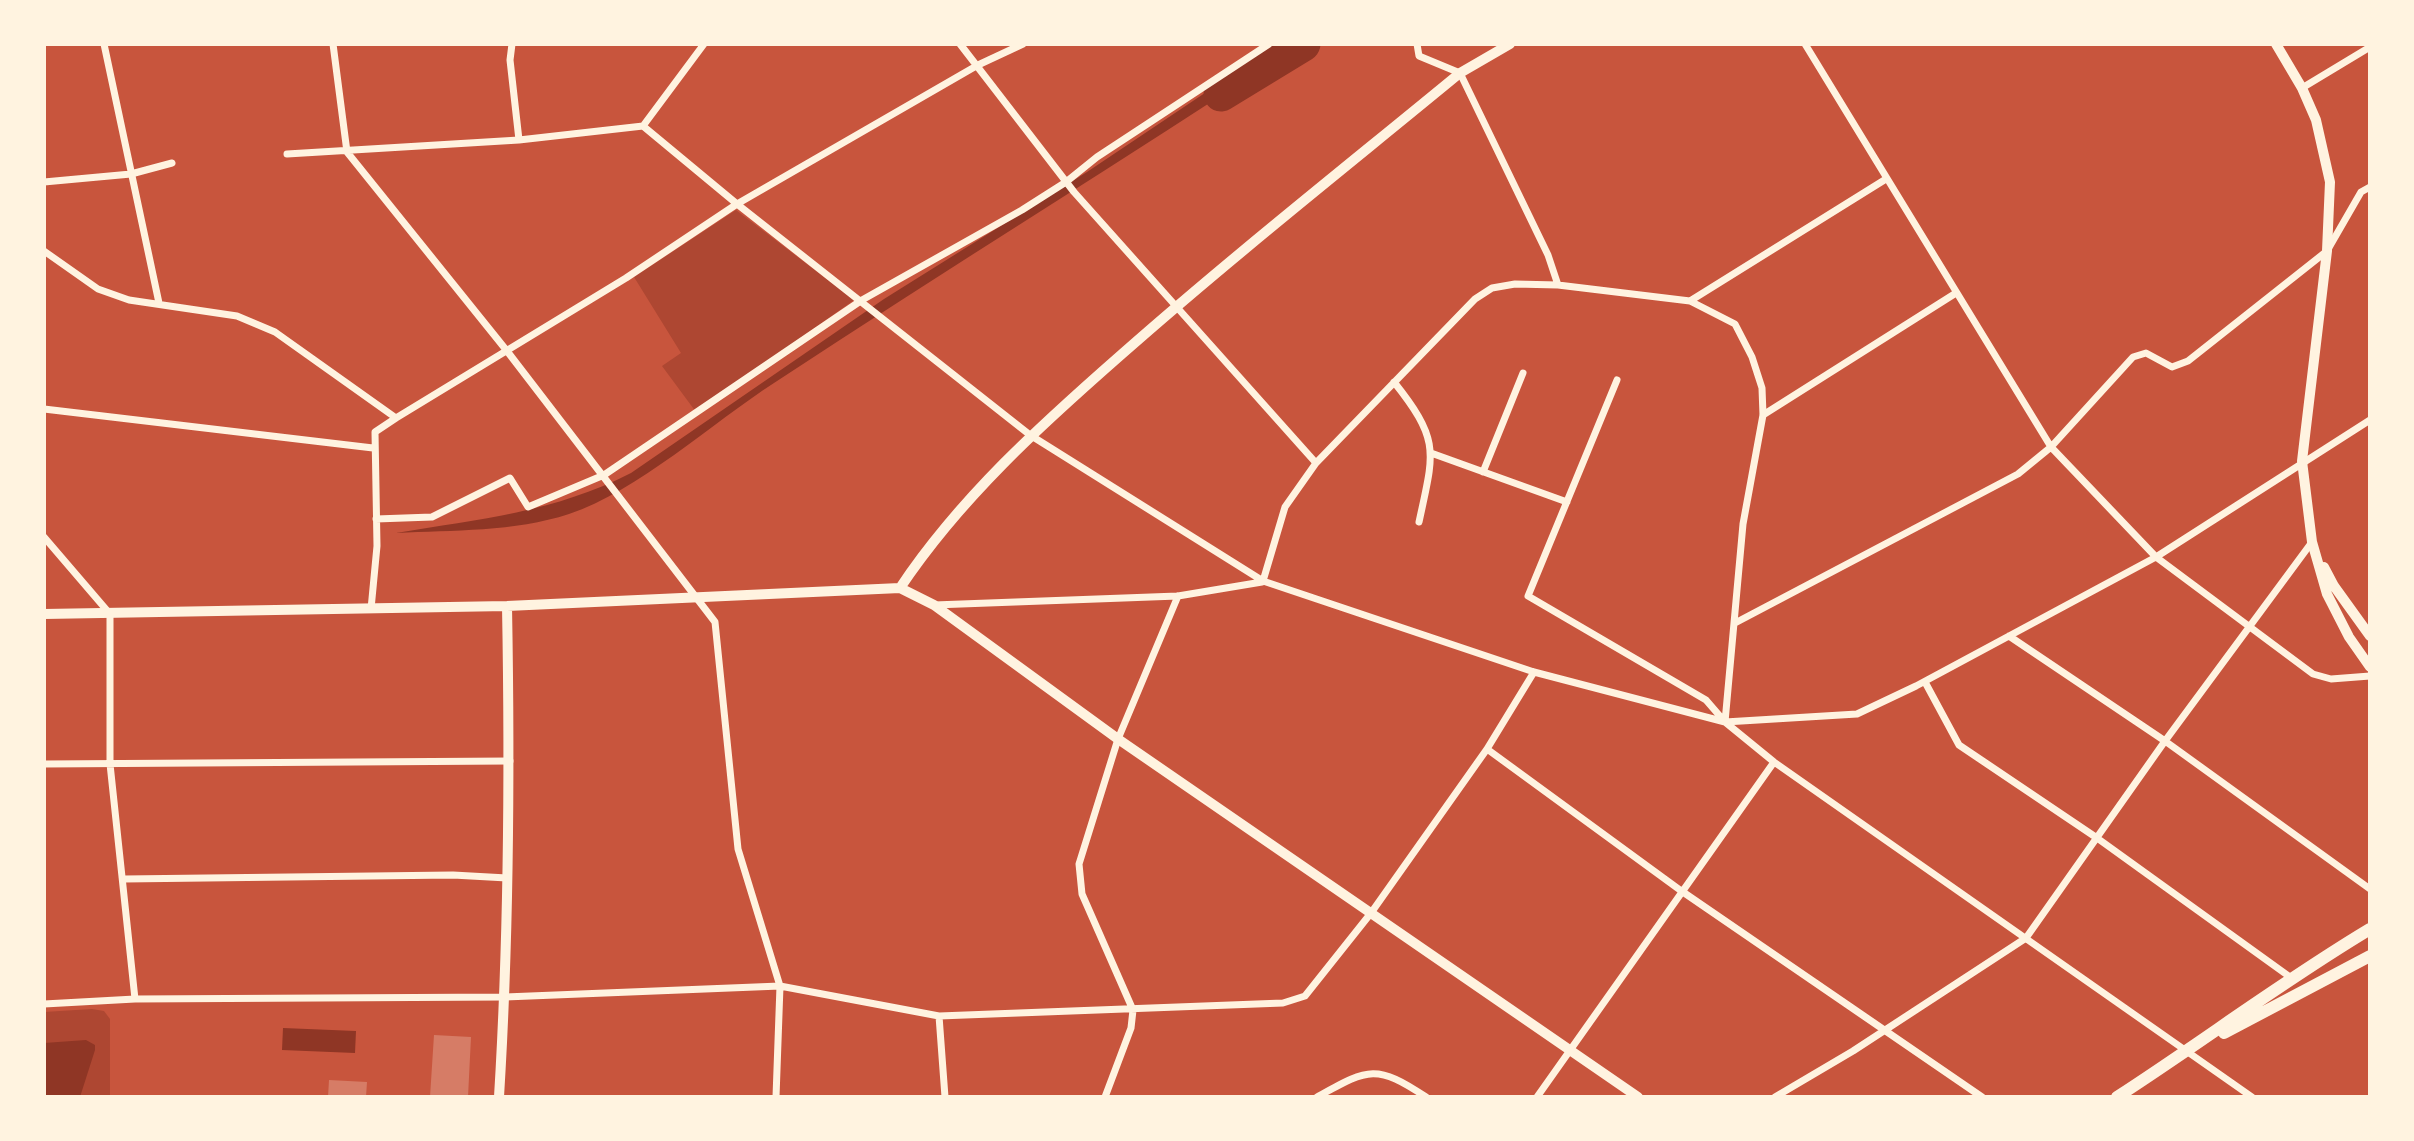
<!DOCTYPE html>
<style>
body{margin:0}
#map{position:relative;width:2414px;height:1141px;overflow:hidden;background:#c8553d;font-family:"Open Sans",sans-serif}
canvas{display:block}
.frame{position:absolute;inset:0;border:46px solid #fff3e0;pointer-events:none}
</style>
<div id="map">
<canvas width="2414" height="1141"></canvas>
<div class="frame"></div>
</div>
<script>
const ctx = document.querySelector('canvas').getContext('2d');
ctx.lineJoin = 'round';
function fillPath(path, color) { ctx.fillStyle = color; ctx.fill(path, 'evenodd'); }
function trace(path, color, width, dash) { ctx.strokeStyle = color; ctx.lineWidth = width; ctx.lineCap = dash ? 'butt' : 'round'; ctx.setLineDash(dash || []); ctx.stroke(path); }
const green = new Path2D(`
 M736,210L854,300L696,412L662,366L681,353L634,277Z
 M92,1009L104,1011L110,1019V1097H44V1012Z`);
const water = new Path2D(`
 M1278,44H1300C1126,159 948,268 774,383C712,423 638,491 569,514C514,532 453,530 396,533C480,519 555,512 631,473L884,299L1087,172Z
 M283,1028L356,1031L355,1053L282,1050Z
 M86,1040L95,1045V1050L80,1097H44V1043Z`);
const river = new Path2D(`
 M1221,94L1303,44`);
const building = new Path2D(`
 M434,1035L471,1037L468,1097H430Z
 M329,1080L367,1082L366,1097H328Z`);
const minor = new Path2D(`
 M104,44L159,303
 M333,44L347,152L507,351L715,622L738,849L780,986L776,1097
 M512,44L510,60L519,140
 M960,44L1074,192L1316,463
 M1417,44L1419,56L1460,73L1548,255L1558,285
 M1805,44L2051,447L2156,557L2313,674L2331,679L2370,676
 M2302,88L2370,47
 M643,126L704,44
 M287,154L519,140L643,126L737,204L978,65L1023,44
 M44,182L131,174L172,163
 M44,251L98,289L129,300L237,316L275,332L396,418L626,278L737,204L1030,435L1263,581L1534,672L1725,722L1857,714L1916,686L2156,557L2370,420
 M1690,301L1886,179
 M1617,380L1528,596L1706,700L1725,722L1774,762L2252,1097
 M1394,382C1441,441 1434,452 1419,522
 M44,409L373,448
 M1763,415L1956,293
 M1431,453L1567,502
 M1483,472L1523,373
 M376,519L432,517L510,478L528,507L604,475L862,300L1022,210L1066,182L1097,157L1269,44
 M44,537L110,614V764L135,999
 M1263,581L1285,507L1316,463L1475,299L1492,288L1515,284L1558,285L1690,301L1735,324L1752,357L1762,388L1763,415L1743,524L1725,722
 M934,605L1178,596L1262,582
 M371,609L377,546L375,432L396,418
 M1735,623L2018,474L2051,447L2133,357L2146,353L2172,367L2188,361L2327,251L2361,192L2370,187
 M2009,636L2165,741L2370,889
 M1925,682L1959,745L2097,838L2290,977
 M1487,749L1680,890L1982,1097
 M44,764L510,761
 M124,879L453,875L507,878
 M44,1004L135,999L505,997L780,986L939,1016L1283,1003L1305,996L1371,913L1487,749L1534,672
 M939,1016L945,1097
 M1105,1097L1131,1028L1133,1010L1082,894L1079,864L1118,739L1178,596
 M1317,1097C1368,1069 1375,1063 1426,1097
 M1537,1097L1774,762
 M1775,1097L1853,1051L2026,938L2165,741L2312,542`);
const tertiary = new Path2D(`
 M2276,44L2302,88L2316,120L2330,182L2327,251L2302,461L2312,542L2327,594L2349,637L2370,667
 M2324,567L2334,586L2370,636
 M900,588C960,498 1041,425 1122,354C1232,257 1347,166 1460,73L1510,44
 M44,614L507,606L900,588L934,605L1118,739L1638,1097
 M499,1097C509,934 510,770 507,606`);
const secondary = new Path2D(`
 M2224,1033L2370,956
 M2117,1097C2202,1042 2283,981 2370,929`);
fillPath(green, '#ae4732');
fillPath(water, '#8f3625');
trace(river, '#8f3625', 35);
fillPath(building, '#d67c66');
trace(minor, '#fff3e0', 7);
trace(tertiary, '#fff3e0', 10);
trace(secondary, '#fff3e0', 12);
</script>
